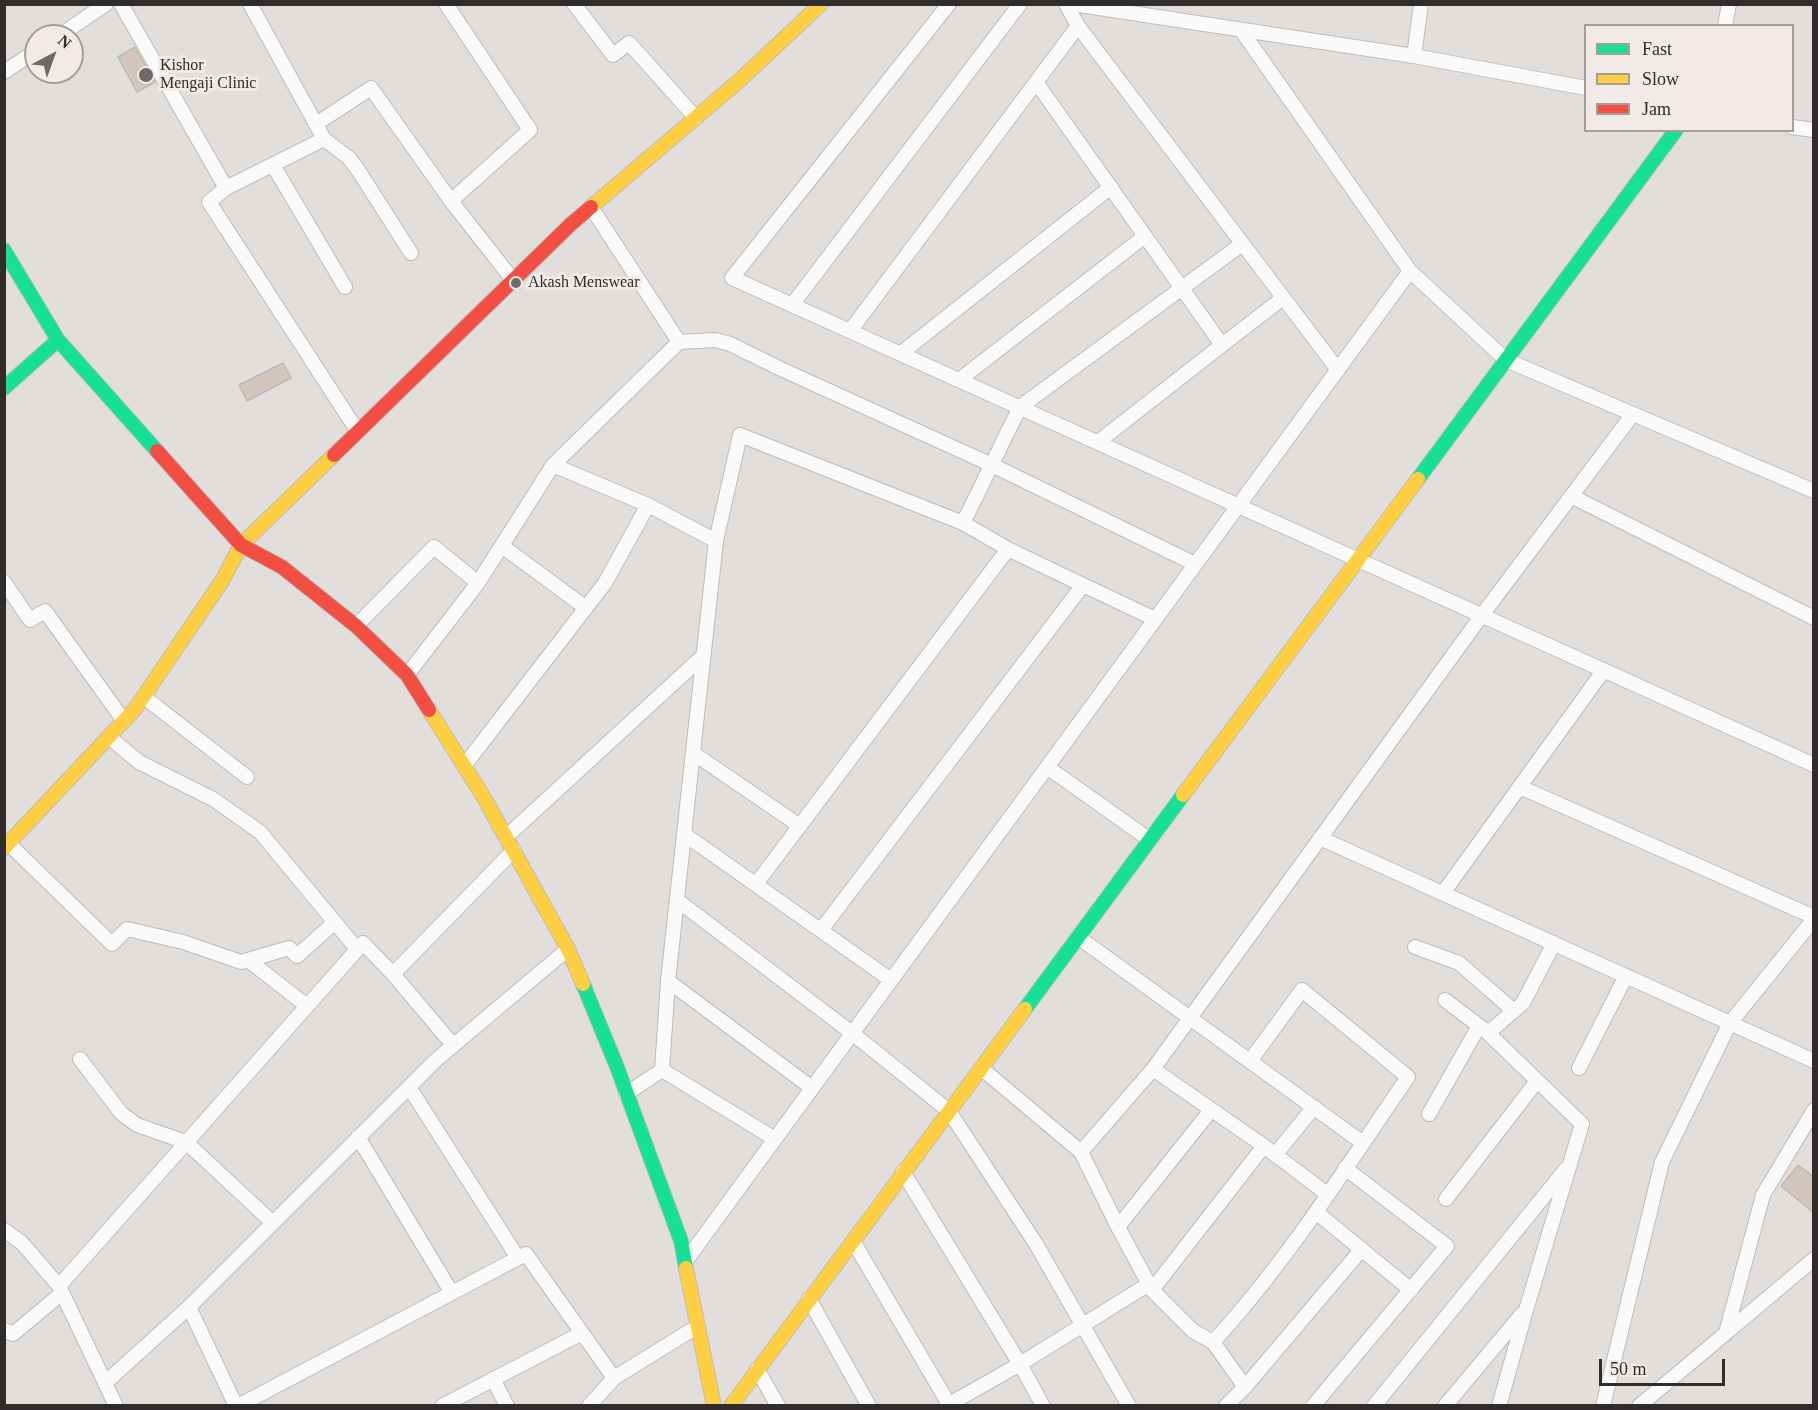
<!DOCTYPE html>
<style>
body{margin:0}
#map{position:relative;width:1818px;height:1410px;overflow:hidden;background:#e2dedc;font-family:Georgia,serif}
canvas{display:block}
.frame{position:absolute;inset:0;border:6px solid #2f2c2b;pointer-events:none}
.legend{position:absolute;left:1584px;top:24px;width:210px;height:108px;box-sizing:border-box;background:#f1eae7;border:2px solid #a39e9c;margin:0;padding:8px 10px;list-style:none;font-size:18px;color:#2f2c2b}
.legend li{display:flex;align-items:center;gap:12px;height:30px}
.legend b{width:30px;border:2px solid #a39e9c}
.north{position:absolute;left:24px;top:24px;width:60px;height:60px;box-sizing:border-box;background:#f1eae7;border:2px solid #a39e9c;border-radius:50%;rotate:41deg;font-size:16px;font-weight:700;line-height:24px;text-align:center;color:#2f2c2b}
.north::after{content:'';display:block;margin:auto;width:21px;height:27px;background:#6e6a69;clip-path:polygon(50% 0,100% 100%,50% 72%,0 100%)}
.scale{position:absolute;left:1599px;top:1359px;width:126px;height:27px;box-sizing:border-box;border:3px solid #2f2c2b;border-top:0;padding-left:8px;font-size:18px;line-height:21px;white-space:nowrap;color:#2f2c2b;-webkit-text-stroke:4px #f1eae7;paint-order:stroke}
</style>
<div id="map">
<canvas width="1818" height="1410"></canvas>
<div class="frame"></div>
<ul class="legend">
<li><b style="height:8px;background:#16e098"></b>Fast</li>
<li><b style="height:8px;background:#ffcf43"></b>Slow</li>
<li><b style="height:8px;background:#f24e42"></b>Jam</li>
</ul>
<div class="north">N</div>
<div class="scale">50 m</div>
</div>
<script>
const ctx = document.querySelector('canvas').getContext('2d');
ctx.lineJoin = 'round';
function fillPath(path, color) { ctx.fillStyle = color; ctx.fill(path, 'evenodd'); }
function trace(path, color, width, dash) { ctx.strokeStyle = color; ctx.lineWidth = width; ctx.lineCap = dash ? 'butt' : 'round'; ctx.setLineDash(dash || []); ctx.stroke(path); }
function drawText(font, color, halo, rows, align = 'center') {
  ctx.font = font + ' Georgia,serif'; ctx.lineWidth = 6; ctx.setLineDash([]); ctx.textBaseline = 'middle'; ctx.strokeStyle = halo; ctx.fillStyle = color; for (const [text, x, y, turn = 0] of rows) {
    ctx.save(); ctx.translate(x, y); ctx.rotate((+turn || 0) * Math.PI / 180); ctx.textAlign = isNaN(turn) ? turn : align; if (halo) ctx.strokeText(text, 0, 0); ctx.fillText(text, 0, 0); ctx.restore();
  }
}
const building = new Path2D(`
 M135,47L155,82L137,92L118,57Z
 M283,363L291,378L247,401L239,385Z
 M1798,1165L1814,1177V1213L1781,1186Z`);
const street = new Path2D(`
 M121,4L226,188L209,202L358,432
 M446,4L530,130L451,201L513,280
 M574,4L613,55L629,43L696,118
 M949,4L732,278L1814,765
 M1066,4L1078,26L1338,370
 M1073,4L1414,56L1586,88
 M1725,26L1729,4
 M1241,30L1410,271L1506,360L1814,491
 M59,36L106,4
 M1414,56L1421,4
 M4,72L36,51
 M1036,82L1222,345L1283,298
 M316,124L371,88L451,201
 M1792,127L1814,130
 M324,139L349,158L358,170L411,253
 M273,165L345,287
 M226,188L324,139L250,4
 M591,207L679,342L553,465L648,505L716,541L668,981L662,1070L775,1139
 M792,305L1020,4
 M850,331L1078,26
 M679,342L716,340L730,344L781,369L992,465L1195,564
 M900,354L1111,187
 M959,380L1145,236
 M1098,442L1222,345
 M1571,496L1814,618
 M716,541L740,435L963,523
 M502,546L586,608
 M1008,549L963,523L1020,407L1242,244
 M4,582L30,620L45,611L124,721
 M356,626L434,547L478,583
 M407,675L478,583L553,465
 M144,697L247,777
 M109,737L139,762L213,799L260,832L357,949
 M693,753L800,826
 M464,766L605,583L648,505
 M1047,767L1150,840
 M1520,787L1814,917
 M684,834L891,980
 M506,837L703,656
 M1320,838L1814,1061
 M9,844L112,944L127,929L183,942L241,962L289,948L297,956L335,922
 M756,884L1008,549L1083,585
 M1443,893L1604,670
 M677,900L852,1033L949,1111L1036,1244L1129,1406
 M821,930L1083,585L1155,619
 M1078,937L1363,1143
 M1415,947L1459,963L1514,1011
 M248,960L307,1006
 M393,974L453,1045
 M668,981L812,1088
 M1445,1000L1486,1031
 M80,1059L121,1113L137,1125L186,1142L273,1223
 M981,1068L1081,1152L1153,1069L1482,615L1633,414
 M1579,1068L1626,976
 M1153,1069L1264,1146L1327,1194
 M626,1094L662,1070
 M1814,1110L1763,1195L1726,1333L1814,1259
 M1429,1114L1479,1026
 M358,1137L452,1293
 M1081,1152L1118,1227L1152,1290L1193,1331L1213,1342C1287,1262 1346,1167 1408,1077L1302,990L1250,1061
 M1275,1155L1314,1107
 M903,1172L1020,1364L1043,1406
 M1446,1199L1537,1081
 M1316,1212L1411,1290
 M1118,1227L1211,1110
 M4,1230L22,1243L59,1286
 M853,1241L950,1406
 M518,1258L526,1254L614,1378L698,1326
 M685,1262L1410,271
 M1152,1290L1264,1146
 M809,1299L869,1406
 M4,1330L13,1334L62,1293
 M1213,1342L1245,1387
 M757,1369L778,1406
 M493,1379L507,1406
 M105,1383L189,1307
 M116,1406L59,1286L363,943L393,974L514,850
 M236,1406L189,1307L436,1060L568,949
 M238,1406L518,1258L409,1087
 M442,1406L582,1333
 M589,1406L614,1378
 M946,1406L1020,1364L1149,1284
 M1226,1406L1245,1387L1362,1249
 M1313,1406L1447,1246L1345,1168
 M1374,1406L1566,1169
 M1445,1406L1522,1314
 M1499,1406L1526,1310L1582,1124L1488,1033L1523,1003L1554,943
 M1603,1406L1662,1162L1730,1023L1814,919
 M1639,1406L1726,1333`);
const fast = new Path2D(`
 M4,250L58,340L157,451
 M4,388L58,340
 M1418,479L1676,130
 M583,984L617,1067L681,1241L686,1268
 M1025,1009L1183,795`);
const slow = new Path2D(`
 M591,207L740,80L821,4
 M429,710L483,796L568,949L583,984
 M1183,795L1418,479
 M4,848L135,709L222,581L241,545L334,455
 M686,1268L714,1406
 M731,1406L1025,1009`);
const jam = new Path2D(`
 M157,451L241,545L282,567L356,626L407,675L429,710
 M334,455L571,224L591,207`);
const markers = [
 [146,75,8,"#6e6a69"],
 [516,283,6,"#6e6a69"]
];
const poiNames = [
 ["Kishor",160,66],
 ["Mengaji Clinic",160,84],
 ["Akash Menswear",528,283]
];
fillPath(building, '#d2c5be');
trace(building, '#bcb9b8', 1.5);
trace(street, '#bebbb9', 16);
trace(fast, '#bebbb9', 16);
trace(slow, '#bebbb9', 16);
trace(jam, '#bebbb9', 16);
trace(street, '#fbfafa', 14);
trace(fast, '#16e098', 14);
trace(slow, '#ffcf43', 14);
trace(jam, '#f24e42', 14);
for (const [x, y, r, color] of markers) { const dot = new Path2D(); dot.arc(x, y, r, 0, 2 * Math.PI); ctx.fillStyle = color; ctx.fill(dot); trace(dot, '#f1eae7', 2); }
drawText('16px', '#2f2c2b', '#f1eae7', poiNames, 'left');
</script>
